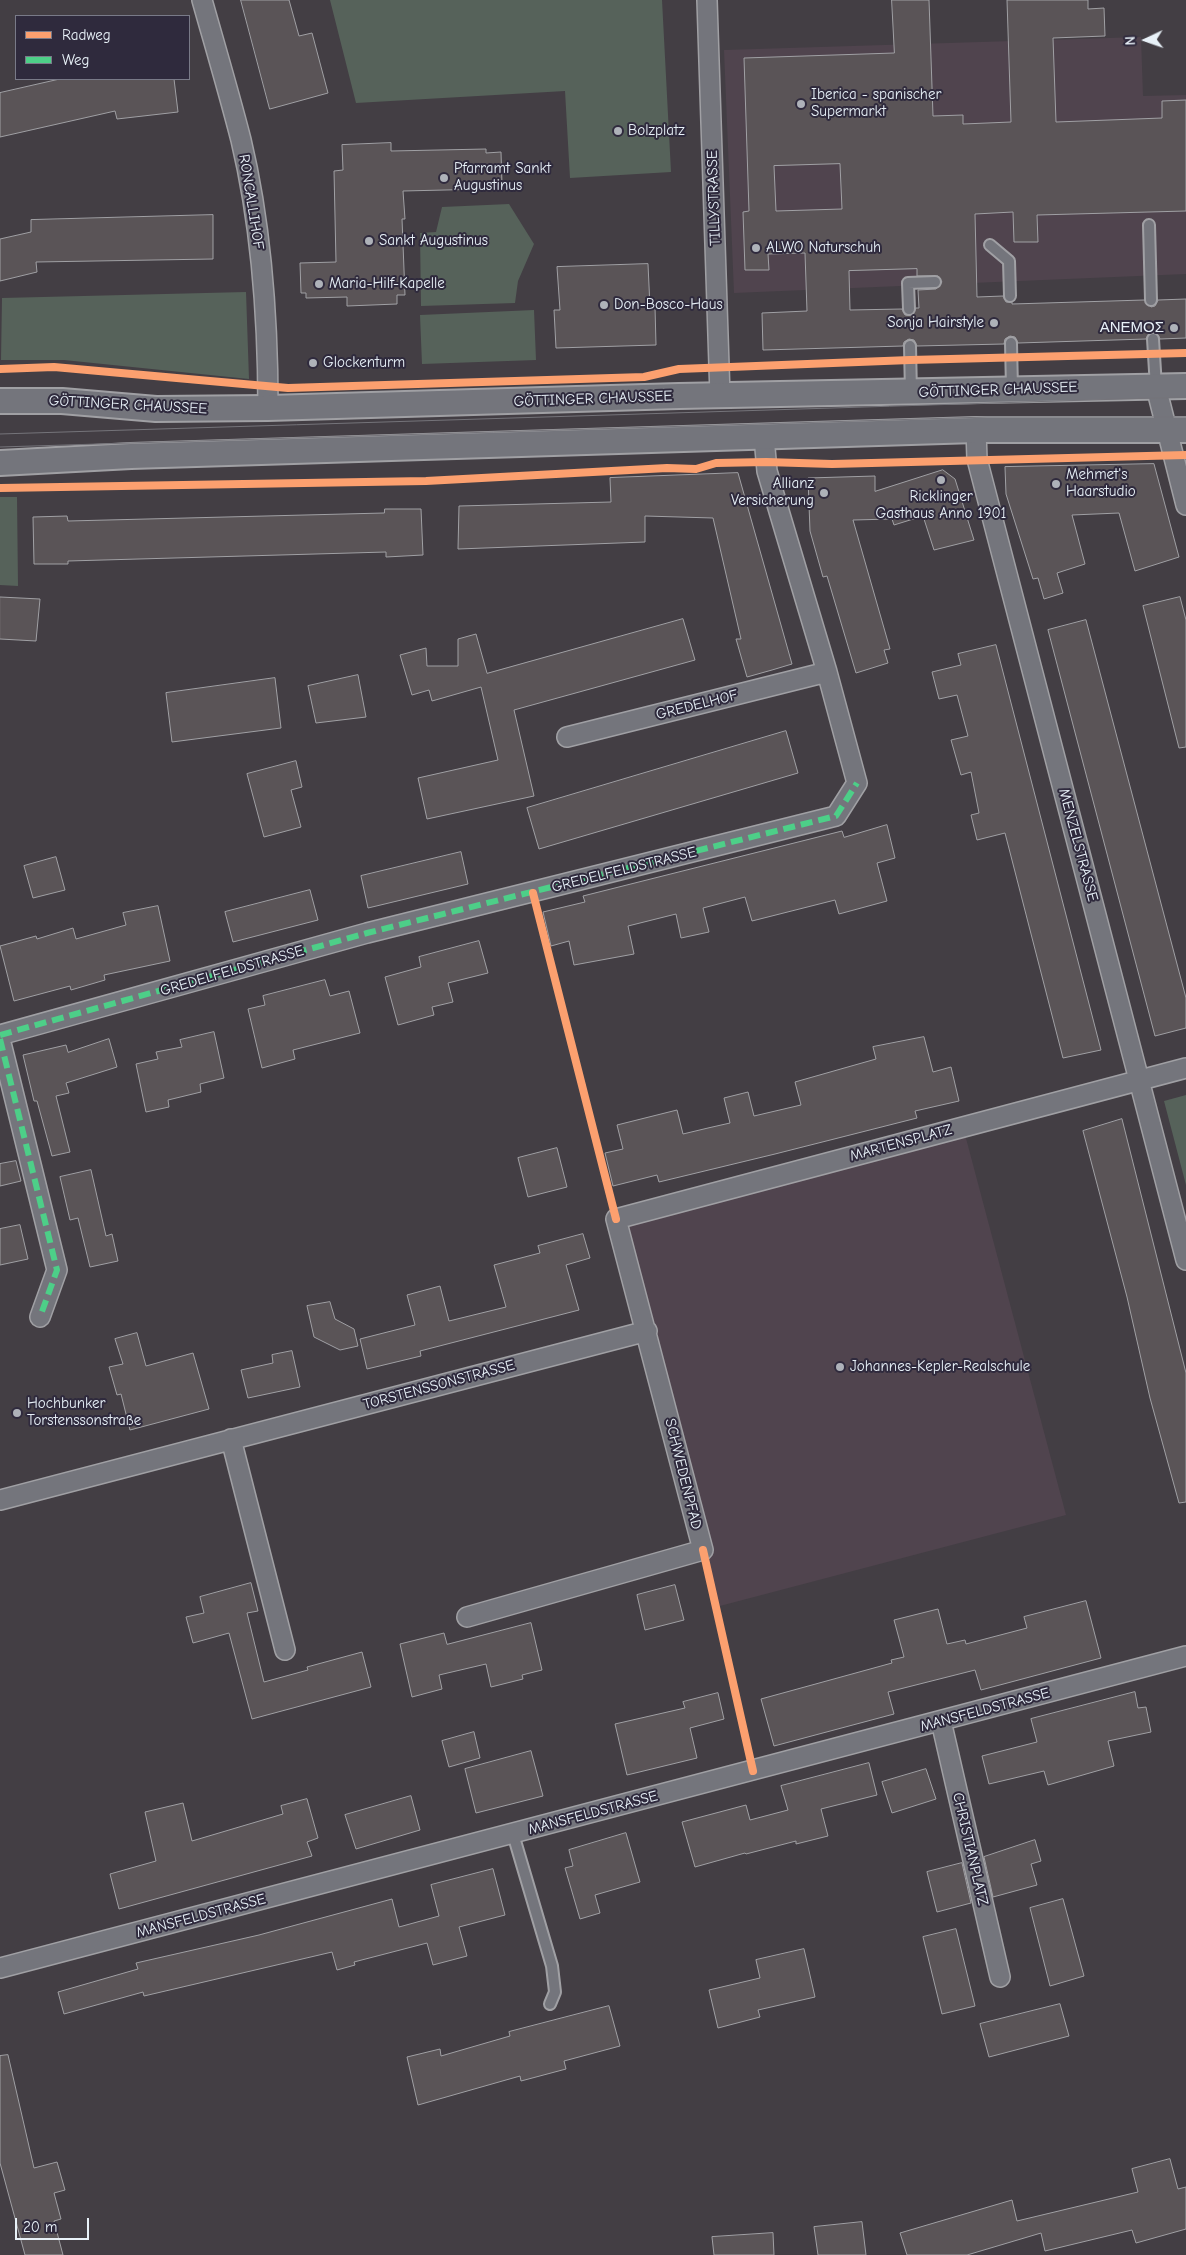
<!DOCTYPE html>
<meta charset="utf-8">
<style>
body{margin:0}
#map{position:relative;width:1186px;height:2255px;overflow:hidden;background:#433e44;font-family:"Comic Neue",sans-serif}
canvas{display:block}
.legend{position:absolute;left:15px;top:15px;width:175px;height:65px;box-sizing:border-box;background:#2f2a3d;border:1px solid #797a88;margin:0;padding:6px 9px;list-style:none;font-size:15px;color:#e8f1f8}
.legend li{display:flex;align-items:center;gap:10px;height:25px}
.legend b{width:25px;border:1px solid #797a88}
.north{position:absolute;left:1121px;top:15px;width:50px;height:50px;-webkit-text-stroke:4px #2f2a3d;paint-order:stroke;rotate:267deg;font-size:14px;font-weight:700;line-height:20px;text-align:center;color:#e8f1f8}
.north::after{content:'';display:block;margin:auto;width:18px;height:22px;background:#e8f1f8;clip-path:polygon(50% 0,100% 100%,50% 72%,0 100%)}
.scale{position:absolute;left:15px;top:2218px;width:74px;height:22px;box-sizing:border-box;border:2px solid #e8f1f8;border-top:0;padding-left:6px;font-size:15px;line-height:18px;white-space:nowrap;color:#e8f1f8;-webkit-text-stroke:4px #2f2a3d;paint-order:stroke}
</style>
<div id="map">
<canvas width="1186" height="2255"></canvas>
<ul class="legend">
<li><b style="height:6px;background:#fca06f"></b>Radweg</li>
<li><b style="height:6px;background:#4dcf88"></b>Weg</li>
</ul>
<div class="north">N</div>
<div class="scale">20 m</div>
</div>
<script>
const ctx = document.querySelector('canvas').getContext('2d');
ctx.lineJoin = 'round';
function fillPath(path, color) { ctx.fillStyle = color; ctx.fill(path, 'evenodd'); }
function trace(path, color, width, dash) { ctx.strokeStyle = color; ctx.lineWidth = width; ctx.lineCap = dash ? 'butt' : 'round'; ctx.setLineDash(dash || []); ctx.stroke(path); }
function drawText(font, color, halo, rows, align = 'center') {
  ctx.font = font + ' "Comic Neue",sans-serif'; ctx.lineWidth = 4; ctx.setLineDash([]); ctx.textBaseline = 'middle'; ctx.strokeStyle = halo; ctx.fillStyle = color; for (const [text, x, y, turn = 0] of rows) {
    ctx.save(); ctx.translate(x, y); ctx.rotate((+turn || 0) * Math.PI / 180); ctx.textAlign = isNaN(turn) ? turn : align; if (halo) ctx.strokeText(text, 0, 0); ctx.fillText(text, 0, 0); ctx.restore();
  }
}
const built = new Path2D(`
 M1141,37L1143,96L1186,95V274L734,293L724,50Z
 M963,1127L1066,1515L716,1607L616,1219Z`);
const green = new Path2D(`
 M330,0H662L671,172L570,178L565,91L356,103Z
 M509,204L534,244L518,281L515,303L421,306L420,233L436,232L442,207Z
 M246,292L249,379L64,360H1L2,298Z
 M534,310L536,360L422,364L420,315Z
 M0,497H17L18,586L0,585Z
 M1186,1095V1185L1164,1101Z`);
const building = new Path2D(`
 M241,0H289L299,36L312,33L328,93L270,109Z
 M892,0H929L933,116L963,115V124L1011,122L1007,0H1088V9L1104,8L1105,36L1053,38L1056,122L1162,118V101L1186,100V211L1037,215L1038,242H1014L1013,212L975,214L977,297L1003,296L1006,302H1012V304L1144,300L1151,307L1155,306L1158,300L1186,299V338L1160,339L1158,335L1153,332L1149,334L1146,339L1018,343L1015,337L1010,336L1005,339L1004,344L917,346L914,340L909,339L904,342L903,346L763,350L762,313L807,311L805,253L768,254L769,270H745L743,212L749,211L744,58L894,53ZM840,164L842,209L776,211L774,166ZM917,269V276H938L942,282L936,289L918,290L919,308H916L912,315H905L902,309L850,310L849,271Z
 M60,79H174L178,112L117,119L115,111L0,137V93Z
 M391,143V151L486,149V153L501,152L502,185L487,186V189L403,191L405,219H402L405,295H397V304L347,306V297L306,298V293H301L300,263L336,262L334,171L343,170L342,145Z
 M213,215V259L36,262L37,272L0,281V239L31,232V220Z
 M648,264L650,307H655L656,345L556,348L554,310H560L557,267Z
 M1154,464L1179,557L1135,571L1119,513L1072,515L1085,564L1057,573L1063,593L1044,599L1038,578L1033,579L1006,494L1005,467Z
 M943,470L955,479L974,540L934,550L923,516L894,525L892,519L853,520L890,649L884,650L888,663L856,673L827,576L823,577L810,531L808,478L875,476V491Z
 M738,473L792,664L772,670L747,677L736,639H741L713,518L645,516V542L458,549L459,506L611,502L610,478Z
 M385,509H421L423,555L386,557V552L68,561V564H34L33,517L67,516L68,521L384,513Z
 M0,597L40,599L36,641L0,639Z
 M1180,597L1186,620V747L1179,748L1143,606Z
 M683,619L695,660L514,710L534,796L427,819L418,778L498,760L481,687L432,701L429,690L412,695L400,655L426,648L427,666H458V639L476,634L487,673Z
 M1086,620L1186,998V1028L1155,1036L1048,630Z
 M996,645L1101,1050L1063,1058L1005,833L977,840L971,815L979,813L971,772L961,775L951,740L968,736L957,695L939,699L932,672L961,665L958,654Z
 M358,675L366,717L316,723L308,686Z
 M275,678L281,728L172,742L166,693Z
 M786,731L798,773L539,849L527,808Z
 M296,761L302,787L291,790L301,827L264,837L247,774Z
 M887,825L895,858L877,863L887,901L839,914L835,900L752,921L745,897L703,908L709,932L681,938L676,914L628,926L634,954L574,965L569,941L551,946L543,912L585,902L583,896L842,831L844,837Z
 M461,852L468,884L368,908L361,876Z
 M56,857L65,890L33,898L24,866Z
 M310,890L318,920L233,942L225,912Z
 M158,906L170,961L104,975L105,980L71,990L70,986L14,1001L0,946L36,936L37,939L73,928L76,939L126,925L123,913Z
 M479,941L488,973L448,983L453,1002L432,1007L434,1015L398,1025L385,977L421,967L419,957Z
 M325,980L330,996L349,991L360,1033L293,1050L295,1059L262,1068L248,1009L265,1005L263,996Z
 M214,1032L224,1078L200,1084L201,1092L168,1100L169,1107L146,1112L136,1064L158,1059L156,1052L182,1047L180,1040Z
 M924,1037L933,1072L951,1067L959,1101L915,1111L917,1118L775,1154L659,1182L657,1175L613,1186L605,1153L623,1149L617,1125L677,1110L683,1134L708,1128L730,1123L724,1098L748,1092L754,1116L801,1105L795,1082L876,1059L873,1047Z
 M109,1039L117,1067L66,1083L69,1093L56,1096L70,1152L52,1156L37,1101H34L23,1055L66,1045L68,1052Z
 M1122,1119L1186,1373V1502L1179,1503L1150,1398L1127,1297L1083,1131Z
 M557,1148L567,1187L528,1197L518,1158Z
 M16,1161L21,1181L0,1186V1164Z
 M91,1170L106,1236L112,1234L118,1261L90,1267L78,1218L70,1220L60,1177Z
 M20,1225L28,1259L0,1265V1229Z
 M583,1234L590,1258L566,1265L579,1310L420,1351L421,1356L367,1369L360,1339L415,1325L407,1295L440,1286L449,1321L506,1307L494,1265L540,1253L538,1246Z
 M330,1302L335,1319L354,1329L358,1346L340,1350L314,1337L307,1306Z
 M137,1333L146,1366L193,1353L209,1409L130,1430L121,1394L117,1395L109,1367L123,1364L115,1339Z
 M292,1351L300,1387L248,1398L241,1370L273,1363L272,1355Z
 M251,1583L258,1611L247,1613L264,1682L308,1670L307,1667L362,1652L371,1687L252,1719L229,1633L193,1643L186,1617L204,1613L200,1597Z
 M675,1585L684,1620L645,1630L637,1595Z
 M1086,1601L1101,1658L981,1690L975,1670L888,1692L894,1714L774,1746L761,1699L892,1663L891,1660L904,1657L894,1620L938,1609L947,1644L965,1640L966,1644L1027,1628L1024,1617Z
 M531,1623L542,1670L522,1675L523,1679L491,1687L486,1664L439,1675L442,1689L412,1697L400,1644L444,1633L447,1644Z
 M1135,1692L1138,1708L1146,1707L1151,1732L1108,1741L1114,1766L1048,1785L1044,1771L989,1784L982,1756L1037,1742L1031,1719Z
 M718,1693L724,1719L690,1728L697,1758L627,1775L615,1724L685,1708L683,1702Z
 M474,1732L480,1758L449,1767L442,1741Z
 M531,1751L543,1796L476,1813L465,1769Z
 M869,1763L877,1795L821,1809L828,1836L796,1844V1841L746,1854L745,1853L695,1867L682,1822L746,1805L750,1820L788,1810L781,1786Z
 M926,1769L936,1799L892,1813L882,1782Z
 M411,1796L420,1830L356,1849L345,1815Z
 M307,1799L318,1838L307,1842L312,1856L119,1909L110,1874L156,1861L145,1812L183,1803L192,1841L283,1814L281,1806Z
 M626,1833L640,1882L595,1895L600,1913L580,1919L565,1868L573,1866L569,1850Z
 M1035,1840L1041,1861L1031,1864L1037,1885L993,1897L984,1857Z
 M962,1863L971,1903L937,1912L927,1872Z
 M493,1869L505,1915L459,1927L467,1956L433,1965L427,1943L354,1962L355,1965L337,1970L332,1952L144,1996L143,1992L64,2014L58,1992L138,1969L136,1963L259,1935L392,1899L399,1927L439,1916L431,1885Z
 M1063,1899L1084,1976L1050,1986L1030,1908Z
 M956,1929L975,2006L942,2014L923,1937Z
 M804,1949L815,1997L758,2010L760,2017L718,2028L709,1990L760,1978L756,1960Z
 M1060,2004L1069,2036L989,2057L980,2024Z
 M609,2006L620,2046L564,2061L566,2069L521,2081L520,2076L418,2105L407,2057L440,2049L441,2056L510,2036L509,2032Z
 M8,2055L34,2168L57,2162L65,2190L54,2193L61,2219L54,2221L63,2255H25L0,2163V2056Z
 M1170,2159L1178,2189L1186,2187V2229L1136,2243L1132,2230L1045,2251L1041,2233L967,2255H907L900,2233L1012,2200L1017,2221L1138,2192L1132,2169Z
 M862,2222L866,2255H818L814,2227Z
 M773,2233L774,2255H714L712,2237Z`);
const service = new Path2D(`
 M1149,225L1151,300
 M990,245L1009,261L1010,296
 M909,309L908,283L935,282
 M1153,339L1156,387
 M1011,343L1012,389
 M910,346L911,393
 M513,1834L552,1966L555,1992L550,2004`);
const minor = new Path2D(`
 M202,0C215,46 229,93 241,140C262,228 268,318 268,408
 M707,0L720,396
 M1156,387L1186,505
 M976,430L977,459L1186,1260
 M567,737L827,672
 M0,1035L367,933L836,816L857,783L827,672L767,471L764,437
 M0,1039L57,1270L40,1317
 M231,1439L285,1650
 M0,1500L647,1331
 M467,1617L703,1550L616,1219L1186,1068
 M941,1721L1000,1977
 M0,1968L1186,1656`);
const tertiary = new Path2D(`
 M0,401H62L156,409L268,408L679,396L1186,386
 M0,463L131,456L976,430H1186`);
const tram = new Path2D(`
 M0,434L1186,397
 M0,447L987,417H1186`);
const quiet = new Path2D(`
 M0,1035L367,933L836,816L857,783
 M0,1039L57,1270L40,1317`);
const cycleway = new Path2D(`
 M0,369L54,367L288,388L644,377L679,369L910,360L1186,353
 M0,488L426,481L667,468L696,469L716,463L766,462L832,464L1186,455
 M533,893L616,1219
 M703,1550L753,1771`);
const markers = [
 [801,104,5,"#aeb2b9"],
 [618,131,5,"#aeb2b9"],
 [444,178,5,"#aeb2b9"],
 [369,241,5,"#aeb2b9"],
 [756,248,5,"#aeb2b9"],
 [319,284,5,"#aeb2b9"],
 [604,305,5,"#aeb2b9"],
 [994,323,5,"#aeb2b9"],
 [1174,328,5,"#aeb2b9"],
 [313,363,5,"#aeb2b9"],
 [941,480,5,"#aeb2b9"],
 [1056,484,5,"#aeb2b9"],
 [824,493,5,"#aeb2b9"],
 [840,1367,5,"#aeb2b9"],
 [17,1413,5,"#aeb2b9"]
];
const poiNames = [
 ["Iberica - spanischer",811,95],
 ["Supermarkt",811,112],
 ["Bolzplatz",628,131],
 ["Pfarramt Sankt",454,169],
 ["Augustinus",454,186],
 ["Sankt Augustinus",379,241],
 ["ALWO Naturschuh",766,248],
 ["Maria-Hilf-Kapelle",329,284],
 ["Don-Bosco-Haus",614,305],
 ["Sonja Hairstyle",984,323,"right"],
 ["ΑΝΕΜΟΣ",1164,328,"right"],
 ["Glockenturm",323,363],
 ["Mehmet's",1066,475],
 ["Haarstudio",1066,492],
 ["Allianz",814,484,"right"],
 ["Versicherung",814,501,"right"],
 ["Ricklinger",941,497,"center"],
 ["Gasthaus Anno 1901",941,514,"center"],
 ["Johannes-Kepler-Realschule",850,1367],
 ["Hochbunker",27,1404],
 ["Torstenssonstraße",27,1421]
];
const streetNames = [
 ["TILLYSTRASSE",714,198,-92],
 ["RONCALLIHOF",251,202,81],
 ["GÖTTINGER CHAUSSEE",998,390,-2],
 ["GÖTTINGER CHAUSSEE",593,399,-2],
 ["GÖTTINGER CHAUSSEE",128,405,3],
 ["GREDELHOF",697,705,-14],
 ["MENZELSTRASSE",1078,845,75],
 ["GREDELFELDSTRASSE",624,870,-14],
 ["GREDELFELDSTRASSE",232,971,-16],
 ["MARTENSPLATZ",901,1143,-15],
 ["TORSTENSSONSTRASSE",439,1385,-15],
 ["SCHWEDENPFAD",683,1474,76],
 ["MANSFELDSTRASSE",985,1710,-15],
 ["MANSFELDSTRASSE",593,1813,-15],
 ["CHRISTIANPLATZ",970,1849,77],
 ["MANSFELDSTRASSE",201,1916,-15]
];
fillPath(built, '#50444e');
fillPath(green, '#56625a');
fillPath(building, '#5a5457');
trace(building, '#a0a0a4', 1);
trace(service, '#a0a0a4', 14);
trace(minor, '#a0a0a4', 22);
trace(tertiary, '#a0a0a4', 28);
trace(service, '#74757c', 10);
trace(minor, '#74757c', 19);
trace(tertiary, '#74757c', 24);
trace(tram, '#75747a', 1);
trace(quiet, '#4dcf88', 6, [12, 6]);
trace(cycleway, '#fca06f', 8);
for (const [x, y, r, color] of markers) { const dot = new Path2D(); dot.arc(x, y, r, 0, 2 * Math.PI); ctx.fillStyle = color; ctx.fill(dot); trace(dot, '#2f2a3d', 2); }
drawText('15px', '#e8f1f8', '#2f2a3d', poiNames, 'left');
drawText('15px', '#e8f1f8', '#2f2a3d', streetNames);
</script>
